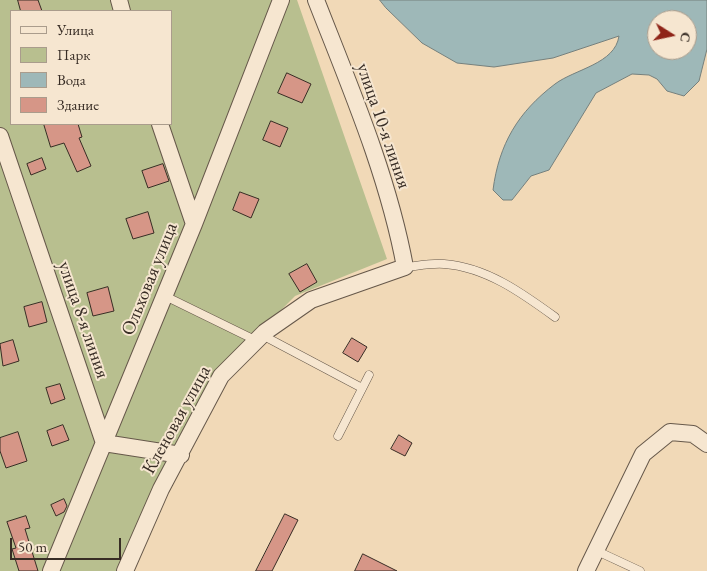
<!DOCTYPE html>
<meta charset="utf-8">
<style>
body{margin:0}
#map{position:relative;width:707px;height:571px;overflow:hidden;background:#f1d9b7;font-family:"EB Garamond",serif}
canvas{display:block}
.legend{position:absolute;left:10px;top:10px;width:162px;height:115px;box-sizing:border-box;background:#f6e6d0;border:1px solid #aa9c8c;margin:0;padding:6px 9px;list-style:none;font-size:15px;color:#382d25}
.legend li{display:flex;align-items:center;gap:10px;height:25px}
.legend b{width:25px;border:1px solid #aa9c8c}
.north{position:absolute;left:647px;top:10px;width:50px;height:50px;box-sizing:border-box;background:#f6e6d0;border:1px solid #aa9c8c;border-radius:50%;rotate:100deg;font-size:14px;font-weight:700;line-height:20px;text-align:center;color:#382d25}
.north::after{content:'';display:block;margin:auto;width:18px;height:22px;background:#8f2418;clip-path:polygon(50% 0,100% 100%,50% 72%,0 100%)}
.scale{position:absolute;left:10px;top:538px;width:111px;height:22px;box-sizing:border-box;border:2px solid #382d25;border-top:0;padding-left:6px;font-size:15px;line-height:18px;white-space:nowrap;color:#382d25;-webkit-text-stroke:4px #f6e6d0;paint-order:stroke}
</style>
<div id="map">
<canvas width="707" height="571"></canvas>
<ul class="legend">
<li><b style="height:6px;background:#f6e6d0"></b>Улица</li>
<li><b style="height:14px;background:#b8bf8f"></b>Парк</li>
<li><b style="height:14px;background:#9eb8b8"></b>Вода</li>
<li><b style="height:14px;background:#d69687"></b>Здание</li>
</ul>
<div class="north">С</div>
<div class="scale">50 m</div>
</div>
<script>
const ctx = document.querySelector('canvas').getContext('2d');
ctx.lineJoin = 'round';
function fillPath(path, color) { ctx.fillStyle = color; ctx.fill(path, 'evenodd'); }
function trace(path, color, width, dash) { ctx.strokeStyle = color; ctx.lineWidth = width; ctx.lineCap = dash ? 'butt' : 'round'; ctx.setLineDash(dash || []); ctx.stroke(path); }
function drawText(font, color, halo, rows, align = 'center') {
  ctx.font = font + ' "EB Garamond",serif'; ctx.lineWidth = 4; ctx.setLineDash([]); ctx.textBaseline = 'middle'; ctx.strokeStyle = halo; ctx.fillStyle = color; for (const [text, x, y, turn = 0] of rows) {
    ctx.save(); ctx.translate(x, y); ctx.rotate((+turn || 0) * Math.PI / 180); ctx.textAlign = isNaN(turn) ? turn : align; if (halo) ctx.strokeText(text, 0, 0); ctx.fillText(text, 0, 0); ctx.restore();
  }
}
const green = new Path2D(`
 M0,0H297L387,259L295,296L230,362L124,571H0ZM11,11H171V124H11Z`);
const water = new Path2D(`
 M380,0H707V49L699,81L684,96L667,91L657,79L649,75L632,74L596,93L549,170L531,176L512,200H503L493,190C499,144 518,112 555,84C575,69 615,64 619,36L553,58L494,67L457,63L422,43L386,8ZM657,20H687V50H657Z`);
const building = new Path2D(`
 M18,0H38L42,11H21Z
 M287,73L311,84L302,103L278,93Z
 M271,121L288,128L280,147L263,140Z
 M44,124H78L82,137L79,138L91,166L77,172L64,143L51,147Z
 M42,158L46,169L31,175L27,164Z
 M163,164L169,181L148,188L142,171Z
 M240,192L259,199L251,218L233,210Z
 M148,212L154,233L133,239L126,219Z
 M307,264L317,282L300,292L289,274Z
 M108,287L114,311L93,316L87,293Z
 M42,302L47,322L29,327L24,307Z
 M352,338L367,347L358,362L343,353Z
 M13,340L19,361L3,366L0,344Z
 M60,384L65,399L51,404L46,388Z
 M63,425L69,440L52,446L47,431Z
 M18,432L27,461L6,468L0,451V438Z
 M399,435L412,443L405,456L391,449Z
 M64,499L67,506L64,512L56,516L51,505Z
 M285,514L298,520L272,571H256Z
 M26,516L30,528L25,529L38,571H19L12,549L16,548L7,522Z
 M363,554L397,571H355Z`);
const service = new Path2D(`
 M405,267C417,266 431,263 444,264C486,267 522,293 555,317
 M165,296L255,340
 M262,335L362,388
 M338,436L369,375
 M597,551L640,571`);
const minor = new Path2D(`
 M119,0L122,11
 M160,124L194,224
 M0,136L104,443L181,455
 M51,571L194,224L281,0
 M125,571L161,489L221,376L265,332L311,300L405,267C388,175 350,87 316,0
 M586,571L643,454L670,432L693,434L707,444`);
const streetNames = [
 ["улица 10-я линия",383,126,71],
 ["Ольховая улица",150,279,-68],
 ["улица 8-я линия",83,320,71],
 ["Кленовая улица",177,420,-61]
];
fillPath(green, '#b8bf8f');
fillPath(water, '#9eb8b8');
trace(water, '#75807d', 1);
fillPath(building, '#d69687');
trace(building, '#382d25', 1);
trace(service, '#66584a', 9);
trace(minor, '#66584a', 18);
trace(service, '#f6e6d0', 8);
trace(minor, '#f6e6d0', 16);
drawText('19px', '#382d25', '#f6e6d0', streetNames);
</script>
